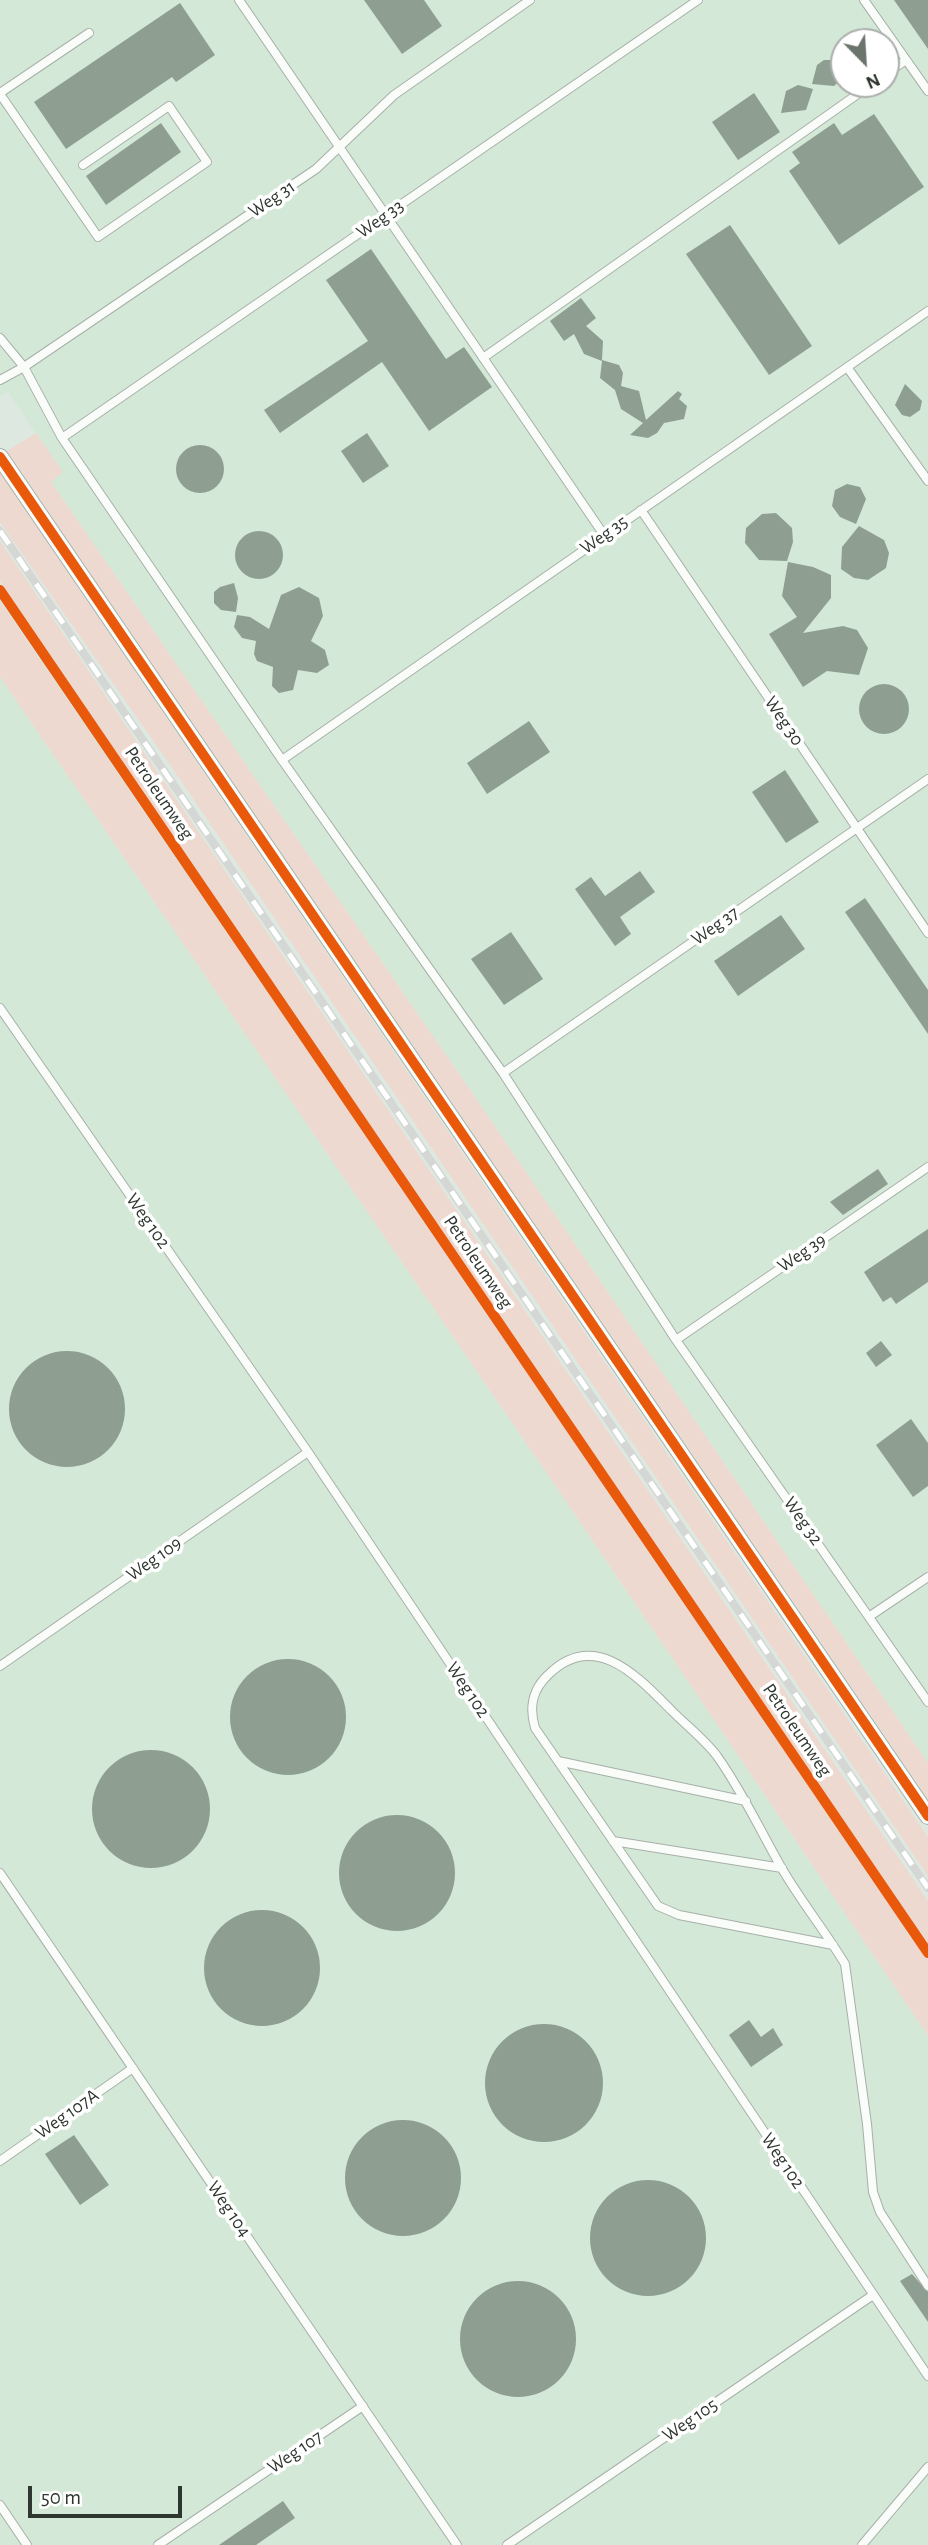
<!DOCTYPE html>
<style>
body{margin:0}
#map{position:relative;width:928px;height:2545px;overflow:hidden;background:#dde9e0;font-family:"Alegreya Sans",sans-serif}
canvas{display:block}
.north{position:absolute;left:830px;top:28px;width:70px;height:70px;box-sizing:border-box;background:#fff;border:2px solid #abafac;border-radius:50%;rotate:156deg;font-size:19px;font-weight:700;line-height:28px;text-align:center;color:#2e362f}
.north::after{content:'';display:block;margin:auto;width:24px;height:32px;background:#6b756d;clip-path:polygon(50% 0,100% 100%,50% 72%,0 100%)}
.scale{position:absolute;left:28px;top:2486px;width:154px;height:32px;box-sizing:border-box;border:4px solid #2e362f;border-top:0;padding-left:9px;font-size:21px;line-height:24px;white-space:nowrap;color:#2e362f;-webkit-text-stroke:5px #fff;paint-order:stroke}
</style>
<div id="map">
<canvas width="928" height="2545"></canvas>
<div class="north">N</div>
<div class="scale">50 m</div>
</div>
<script>
const ctx = document.querySelector('canvas').getContext('2d');
ctx.lineJoin = 'round';
function fillPath(path, color) { ctx.fillStyle = color; ctx.fill(path, 'evenodd'); }
function trace(path, color, width, dash) { ctx.strokeStyle = color; ctx.lineWidth = width; ctx.lineCap = dash ? 'butt' : 'round'; ctx.setLineDash(dash || []); ctx.stroke(path); }
function drawText(font, color, halo, rows, align = 'center') {
  ctx.font = font + ' "Alegreya Sans",sans-serif'; ctx.lineWidth = 7; ctx.setLineDash([]); ctx.textBaseline = 'middle'; ctx.strokeStyle = halo; ctx.fillStyle = color; for (const [text, x, y, turn = 0] of rows) {
    ctx.save(); ctx.translate(x, y); ctx.rotate((+turn || 0) * Math.PI / 180); ctx.textAlign = isNaN(turn) ? turn : align; if (halo) ctx.strokeText(text, 0, 0); ctx.fillText(text, 0, 0); ctx.restore();
  }
}
const built = new Path2D(`
 M0,0H928V1763L475,1097L51,482L62,472L8,392L0,396ZM844,42H886V84H844Z
 M0,677L559,1491L928,2036V2545H0Z`);
const green = new Path2D(`
 M36,433L63,472L51,482L475,1097L928,1763V1799L7,451Z
 M0,473L928,1837V1876L168,762L0,522Z
 M0,541L928,1901V1945L0,581Z
 M0,601L928,1957V2036L559,1491L0,677Z`);
const building = new Path2D(`
 M364,0H424L442,26L402,54Z
 M894,0H928V49Z
 M180,3L215,55L176,82L172,77L66,149L34,102Z
 M824,60H834L842,68V79L834,86L812,84L817,65Z
 M798,85L813,89L806,110L781,113L786,91Z
 M754,93L780,132L738,160L712,122Z
 M874,114L924,187L839,245L789,171L800,163L792,152L834,123L842,135Z
 M161,123L181,152L106,205L86,176Z
 M730,225L812,346L769,375L686,254Z
 M371,249L446,359L464,347L492,387L429,431L382,362L280,433L264,410L368,341L326,280Z
 M581,298L596,318L586,326L603,341L602,360L619,365L623,373L621,386L639,391L646,420L678,391L682,394L679,399L687,406L684,419L664,423L657,433L648,438L630,435L643,423L621,409L615,390L600,378L602,361L584,354L574,334L564,341L550,321Z
 M905,384L922,401L920,410L910,417L902,415L895,405Z
 M367,433L389,466L363,483L341,451Z
 M176 469a24 24 0 1 1 48 0a24 24 0 1 1-48 0Z
 M847,484L860,487L866,499L856,524L840,517L832,506L835,490Z
 M776,513L792,528L793,542L787,561L759,560L745,543L746,528L762,514Z
 M859,526L884,540L889,553L886,568L868,580L854,578L841,569L842,547Z
 M235 555a24 24 0 1 1 48 0a24 24 0 1 1-48 0Z
 M788,562L813,567L831,575V598L803,633L843,626L857,630L868,648L859,675L827,671L803,687L769,634L797,617L782,596Z
 M234,583L238,598L236,612L221,610L214,603V592L220,587Z
 M299,587L319,598L323,616L311,641L325,650L329,665L317,673L298,670L293,690L279,693L272,686L273,667L257,661L254,654L256,641L242,638L234,627L237,615L250,617L269,629L281,595Z
 M859 709a25 25 0 1 1 50 0a25 25 0 1 1-50 0Z
 M529,721L550,752L487,794L467,763Z
 M785,770L819,822L786,843L752,792Z
 M640,871L655,892L620,917L631,934L615,946L575,889L591,877L605,896Z
 M865,898L928,990V1034L845,912Z
 M781,915L805,949L738,996L714,961Z
 M511,932L543,979L504,1005L471,959Z
 M878,1169L888,1184L843,1215L830,1202Z
 M928,1229V1282L896,1304L891,1297L883,1302L864,1272Z
 M881,1341L892,1355L876,1367L866,1353Z
 M9 1409a58 58 0 1 1 116 0a58 58 0 1 1-116 0Z
 M911,1419L928,1443V1486L913,1497L876,1445Z
 M230 1717a58 58 0 1 1 116 0a58 58 0 1 1-116 0Z
 M92 1809a59 59 0 1 1 118 0a59 59 0 1 1-118 0Z
 M339 1873a58 58 0 1 1 116 0a58 58 0 1 1-116 0Z
 M204 1968a58 58 0 1 1 116 0a58 58 0 1 1-116 0Z
 M749,2020L761,2037L773,2028L783,2045L751,2067L729,2035Z
 M485 2083a59 59 0 1 1 118 0a59 59 0 1 1-118 0Z
 M345 2178a58 58 0 1 1 116 0a58 58 0 1 1-116 0Z
 M74,2135L109,2185L80,2205L45,2154Z
 M590 2238a58 58 0 1 1 116 0a58 58 0 1 1-116 0Z
 M912,2274L928,2292V2322L900,2281Z
 M460 2339a58 58 0 1 1 116 0a58 58 0 1 1-116 0Z
 M283,2501L295,2518L256,2545H219Z`);
const service = new Path2D(`
 M239,0L604,535
 M864,0L928,91
 M886,74L906,60
 M0,93L89,33
 M0,94L98,237L207,162L169,106L83,165
 M0,338L24,367L62,438L282,760L503,1073L676,1340L928,1702
 M483,358L872,84
 M847,367L928,481
 M0,380L24,367L316,169L394,95L530,0
 M62,438L698,0
 M641,510L928,933
 M282,760L928,311
 M0,1008L308,1452L928,2376
 M503,1073L928,779
 M676,1340L928,1167
 M870,1616L928,1577
 M0,1666L308,1452
 M558,1761L746,1801
 M613,1841L782,1868
 M0,1873L457,2545
 M833,1945L679,1915L658,1906L535,1728C529,1707 532,1690 548,1675C595,1628 639,1678 672,1711C687,1726 705,1740 717,1756C742,1791 760,1830 781,1867C800,1900 825,1931 845,1964L867,2124L873,2192L880,2212L928,2286
 M0,2161L133,2068
 M0,2505L27,2545
 M158,2545L363,2406
 M507,2545L873,2295
 M862,2545L928,2467`);
const minor = new Path2D(`
 M0,457L928,1816`);
const rail = new Path2D(`
 M0,531L928,1888`);
const cycleway = new Path2D(`
 M0,457L928,1816
 M0,590L928,1953`);
const streetNames = [
 ["Weg 31",272,199,-34],
 ["Weg 33",380,219,-35],
 ["Weg 35",604,535,-35],
 ["Weg 30",784,721,56],
 ["Petroleumweg",159,793,56],
 ["Weg 37",715,926,-35],
 ["Weg 102",148,1221,55],
 ["Weg 39",802,1253,-34],
 ["Petroleumweg",478,1262,56],
 ["Weg 32",803,1521,55],
 ["Weg 109",154,1559,-35],
 ["Weg 102",468,1690,56],
 ["Petroleumweg",797,1730,56],
 ["Weg 107A",67,2114,-35],
 ["Weg 102",783,2161,56],
 ["Weg 104",229,2209,56],
 ["Weg 105",690,2420,-34],
 ["Weg 107",295,2452,-34]
];
fillPath(built, '#d3e8d7');
fillPath(green, '#eed9d1');
fillPath(building, '#8e9f92');
trace(service, '#a7b0a8', 10);
trace(minor, '#a7b0a8', 18);
trace(service, '#fafcfa', 8);
trace(minor, '#fafcfa', 16);
trace(rail, '#d4d7d4', 8);
trace(rail, '#fff', 5, [16]);
trace(cycleway, '#e8590c', 10);
drawText('19px', '#2e362f', '#fff', streetNames);
</script>
